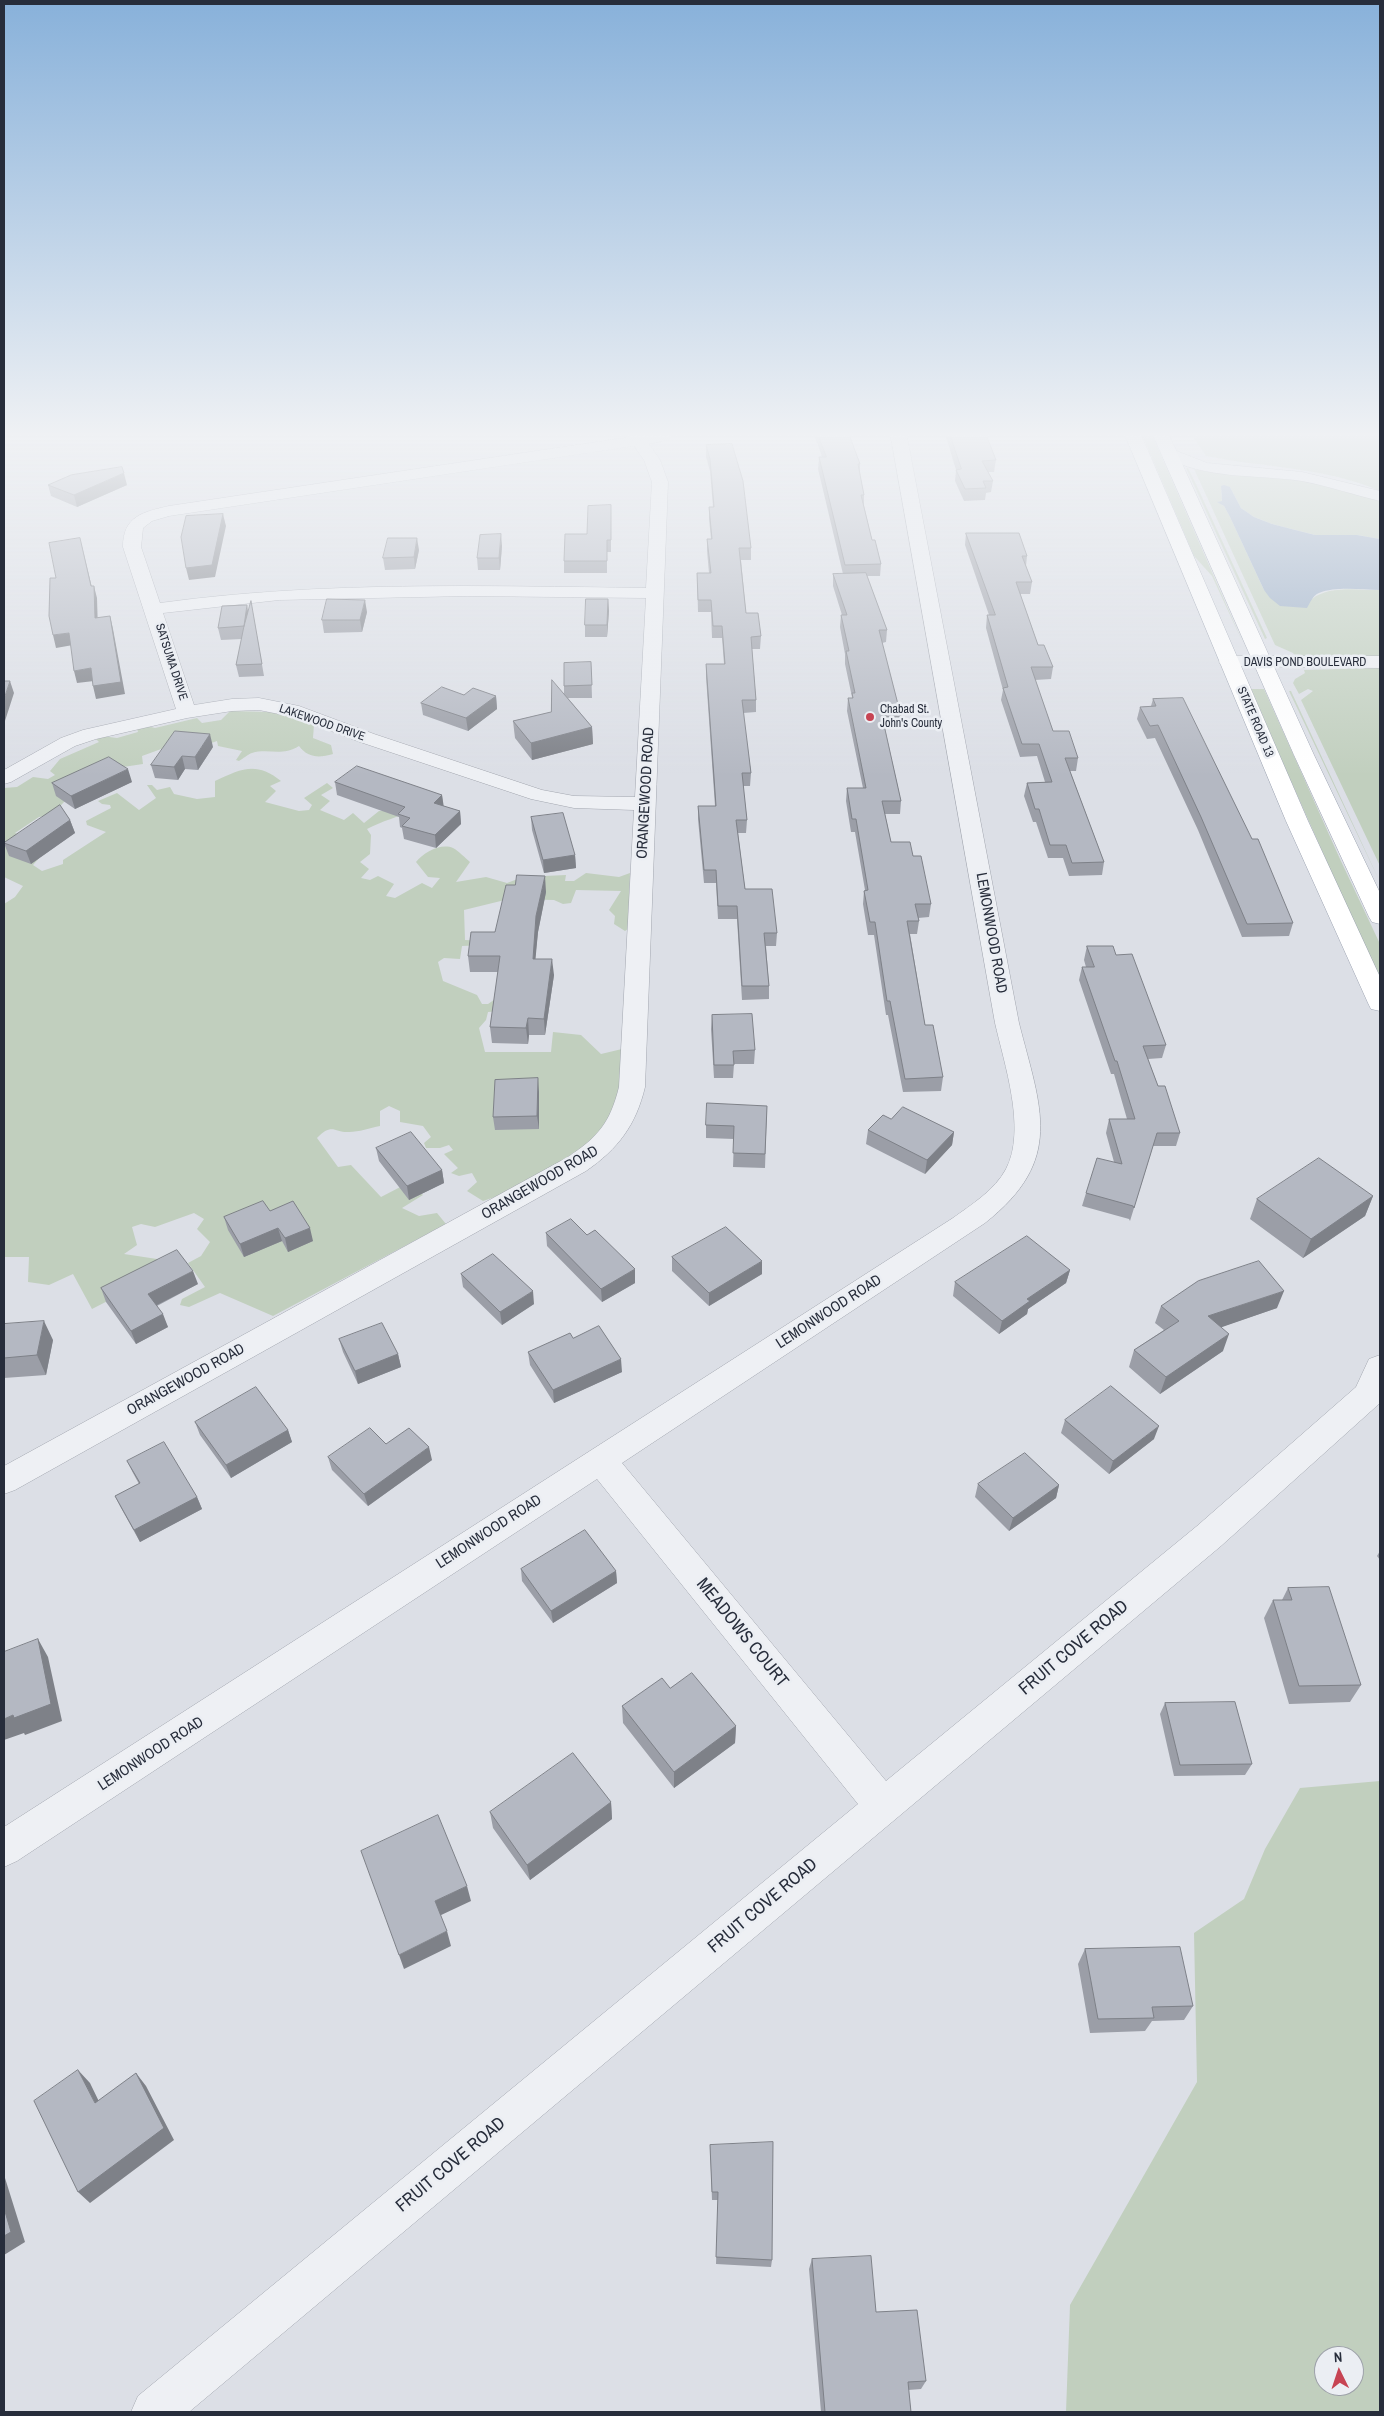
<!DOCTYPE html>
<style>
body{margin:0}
#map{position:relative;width:1384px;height:2416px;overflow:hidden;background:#dcdfe6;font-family:"Archivo Narrow",sans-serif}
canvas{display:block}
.frame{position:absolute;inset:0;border:5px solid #272d3b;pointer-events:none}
.north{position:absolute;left:1314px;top:2346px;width:50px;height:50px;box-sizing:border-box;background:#ebeef3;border:1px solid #9da1a9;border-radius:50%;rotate:356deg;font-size:14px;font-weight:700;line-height:20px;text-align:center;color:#272d3b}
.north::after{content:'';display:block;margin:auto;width:18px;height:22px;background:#c74453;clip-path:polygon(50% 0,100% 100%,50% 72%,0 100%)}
</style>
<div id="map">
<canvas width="1384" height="2416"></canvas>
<div class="frame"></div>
<div class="north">N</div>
</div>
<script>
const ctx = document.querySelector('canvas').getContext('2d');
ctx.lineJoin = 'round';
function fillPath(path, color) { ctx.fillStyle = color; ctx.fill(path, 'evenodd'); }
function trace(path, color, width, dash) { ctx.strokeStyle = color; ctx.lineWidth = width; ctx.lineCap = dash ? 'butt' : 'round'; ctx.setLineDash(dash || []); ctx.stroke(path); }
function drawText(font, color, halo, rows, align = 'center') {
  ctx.font = font + ' "Archivo Narrow",sans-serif'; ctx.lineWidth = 5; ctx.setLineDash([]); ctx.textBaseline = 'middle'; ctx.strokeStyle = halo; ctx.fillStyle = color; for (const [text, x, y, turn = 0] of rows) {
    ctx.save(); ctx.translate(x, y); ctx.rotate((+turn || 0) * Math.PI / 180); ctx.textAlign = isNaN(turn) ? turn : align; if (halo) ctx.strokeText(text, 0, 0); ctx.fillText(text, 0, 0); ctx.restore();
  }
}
const green = new Path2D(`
 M1143,437H1153L1243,643L1212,576L1194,556Z
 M1193,437H1380V491C1325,467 1265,468 1206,456Z
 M1186,468H1188L1195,482L1267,638L1265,639Z
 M1194,469C1225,476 1258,474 1290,478C1320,481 1352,492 1380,501V539L1357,535H1315L1272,524L1254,517L1241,508L1230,487L1221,489L1222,501L1218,502L1224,506L1230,517L1264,590L1312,599C1328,585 1360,590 1380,590V658L1295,656L1293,653L1275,645Z
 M1380,668V866L1301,700L1313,691L1308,689L1299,694L1293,683L1295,679L1305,673L1304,670Z
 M1250,689H1264L1340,859L1380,944V981Z
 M1289,691H1291L1380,882Z
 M230,711L272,712L314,725L313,738L331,745L333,754C319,758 308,758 299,746C281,757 269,748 252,753C248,754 243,759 239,761L236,760L242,751L218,746L217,741L206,745L164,748L142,756L143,764L123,767L64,802L52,815L39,817L15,833L33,840L41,856L33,865L42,871L63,864V860L106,832L87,825L86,821L111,808L110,805L102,804L98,801L117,793L139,810L156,798L147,785H152L157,790L170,787L174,794L197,799L215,797V781C241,769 256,761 281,781L270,786L276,791L265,802L299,811L309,810L312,805L304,798L327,783L333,788L321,795L330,801L320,810L344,820L353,813L364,823L379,811L414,810C398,817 382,821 367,829L371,835L370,854L360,862L369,869L361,878L370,880L378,876L394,884L386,896L395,898L422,883L432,888L440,878L428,877L416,862C424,852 441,843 453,848C459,851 465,858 470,862L456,882L486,877L507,883L523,877L566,875L565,881H574L586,873L619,877L630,873L628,929L625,931L614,924L615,916L609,910L621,891L576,890L571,903L563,904L554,900L509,899L464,910L465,940L486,941L485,945L462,946L460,959L444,958L438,962L443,981L477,995L482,1004H488L504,993L525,1009L488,1012L486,1020L479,1028L485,1052H551L553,1032L581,1035L601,1054L622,1049L618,1099L608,1122L588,1144L513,1191L483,1201L467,1191L477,1182L472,1173L459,1176L451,1173L458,1168L444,1154L453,1150L449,1145L440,1148H426L424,1143L431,1137L423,1126L400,1122V1111L389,1106L380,1111V1126C370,1128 359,1132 349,1132C335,1133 332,1122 317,1138L338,1167L351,1165L381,1197L408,1183L423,1195L402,1208L419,1216L437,1213L446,1224L273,1316L220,1293L189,1307L180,1305L182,1299L205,1287L188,1263L201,1256L210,1242L197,1229L204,1219L194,1213L155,1227L141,1224L132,1227L137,1245L124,1254L157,1259L166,1271L92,1309L73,1274L49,1285L28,1282L29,1257H4V904L15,897L23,886L4,877V788L17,787L33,777L48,779L55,775L50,771L60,759L99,742L96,739L102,736L117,738L138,732L137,729L147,726L155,728L197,718L202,723L221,720Z
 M1380,1781V2412H1066L1070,2305L1197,2082L1194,1933L1244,1899L1265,1849L1300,1788ZM1324,2356H1354V2386H1324Z`);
const water = new Path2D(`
 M1224,485L1230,487L1241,508L1254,517L1272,524L1315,535H1357L1380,539V590C1362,590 1337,586 1319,593C1313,595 1310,603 1307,608L1280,606L1270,598L1264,590L1230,517L1224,506L1217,502L1222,501L1221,486Z`);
const minor = new Path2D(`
 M630,437H671L668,440L649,444L660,460L668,482L645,1087C636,1125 618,1149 586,1171L15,1490L4,1494V1466L568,1157C598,1137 610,1123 619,1087L634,810L574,808L531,799L360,742L294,717L259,710L232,711L187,718L96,739L75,746L11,782L4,784V770L61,738L83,730L176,709L123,547C123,516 143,512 169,506ZM634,446L644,460L652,482L646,588C483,586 321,581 160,603L141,547L143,528L152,521L169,516ZM468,596L646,598L635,797L574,796L542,790L374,734L299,706L259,698L232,699L194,705L163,613L279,600Z
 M891,437H907L1019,1023C1041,1109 1065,1160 985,1223L622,1463L886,1781L1197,1526L1356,1387L1369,1359L1380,1355V1403L1221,1546L189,2412H131L138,2396L858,1804L597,1479L17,1861L4,1867V1827L953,1218C971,1205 995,1190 1006,1169C1027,1130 1004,1063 995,1023Z
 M1169,448L1207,463L1302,472L1380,491V501C1354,495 1329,486 1302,481C1255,474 1206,480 1163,456L1161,453Z
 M1229,656H1380V668L1222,666L1219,662L1222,658Z`);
const major = new Path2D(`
 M1126,437H1142L1308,821L1380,977V1011L1371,1009L1368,1003L1286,821Z
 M1154,437H1170L1314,755L1380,893V924L1372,922L1369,917L1294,755Z`);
const wall = new Path2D(`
 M815,437H850L860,464V473L864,495V506L872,540L881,564L880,576H867L887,630L886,642L882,643L901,716L900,728L885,729L901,801L900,814H885L891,842L913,856L931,904L929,917L918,918L919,921L917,934H910L925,1025L943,1077L941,1091L903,1092L888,1015H886L874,935H868L863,904L864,891L865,890L855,832H851L846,801L847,788H863L847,711L848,698H852V697L845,664V654L840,627L841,615H842L833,586V574H843L818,469L819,457H822Z
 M946,437H987L996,460L994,472H988L993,481L991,492L986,493L985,500L964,501L955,481L956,470Z
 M706,445L751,548V560H741L746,613L761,636L760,649H752L756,700V712L743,713L751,773L750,786H743L747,820L746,833H738L745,889L777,933L776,946H766L769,986V999L742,1000L737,919H718L716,883H704L698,819V806H715L706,677V664H724L722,638H712L711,612H698L697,573H709L707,551V539H711L709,519V507H713L710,471L706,457Z
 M48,485H127L77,507L51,496Z
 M611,505V552H607V573H564V561Z
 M966,533L1027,556L1026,566L1032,582L1030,594H1020L1038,645L1053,667L1051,679L1035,680L1053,731L1078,758L1076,771H1070L1104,862L1102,875L1069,876L1063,858H1048L1036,822H1033L1024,796L1027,783L1045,782L1037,756L1020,757L1001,700L1003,690L986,628L987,615H989L965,545Z
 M502,546L500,570H478L477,558Z
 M419,550L415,569L385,570L383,558Z
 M608,599L609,611L607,637H585V625Z
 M251,601L264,676L239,677L236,665L242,639L221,640L218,628L248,612Z
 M367,612L362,632L324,633L322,620Z
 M591,662L592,698H568L592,727L593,744L532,760L515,738L513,721L551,712L564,695V686Z
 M496,696L497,709L468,731L423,715L421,703Z
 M1153,699L1252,839L1293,923L1289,936L1242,937L1198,830L1155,738L1147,739L1137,719L1140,707L1151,706Z
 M213,747L198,770L185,769L178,780L155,778L151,765Z
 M132,782L75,809L56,796L52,783Z
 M335,782L442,795L443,806L460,811L461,824L436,848L404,839L402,828L400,827L399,817L337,795Z
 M531,817L575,855L576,868L544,873L532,830Z
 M70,820L75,833L31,864L9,856L4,843Z
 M546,892L538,932L535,959L554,975L545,1035H529L528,1044L492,1043L490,1027L498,972H470L468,956L495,932Z
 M1087,946L1116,955L1166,1045L1162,1058L1148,1059L1158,1086L1180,1133L1176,1146H1153L1130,1221L1129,1219L1082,1206L1086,1193L1114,1162L1106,1133L1109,1119H1127L1114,1074H1111L1079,980L1082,967H1086L1084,960Z
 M712,1015L755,1050L754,1064H734L733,1078H714L711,1029Z
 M539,1092V1129L495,1130L493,1117Z
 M767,1106L765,1168L733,1167L734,1139L706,1138V1125Z
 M891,1119L954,1132L952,1145L925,1174L866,1144L868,1130Z
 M376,1148L442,1170L444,1183L409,1200L379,1161Z
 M1373,1196L1365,1216L1303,1258L1250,1219L1257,1199Z
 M270,1211L313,1241L288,1252L282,1241L244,1257L228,1230L224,1217Z
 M546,1233L587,1235L635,1283L602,1302L547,1246Z
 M672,1257L762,1274L709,1306L672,1271Z
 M1070,1270L1066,1283L1028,1309L1027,1314L999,1334L953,1296L955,1282Z
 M461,1274L534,1304L502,1325L463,1287Z
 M198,1284L157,1306L168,1327L136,1344L106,1302L101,1288Z
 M1161,1306L1277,1308L1221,1327L1223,1351L1160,1394L1129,1367L1134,1350L1164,1330L1155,1323Z
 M4,1324L53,1340L46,1375L4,1378Z
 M573,1338L622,1372L554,1403L530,1365L528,1352Z
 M339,1339L398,1354L401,1367L358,1384L343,1352Z
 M1065,1420L1154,1439L1109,1474L1061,1433Z
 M195,1422L288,1430L292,1442L231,1478L200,1435Z
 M386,1444L432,1460L368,1506L332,1470L328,1457Z
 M127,1461L197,1497L202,1509L140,1542L121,1508L115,1496L139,1484L133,1473Z
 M978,1484L1059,1485L1056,1498L1009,1531L975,1497Z
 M1380,1551V1560L1377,1556Z
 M521,1569L616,1571L617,1583L553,1623L522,1581Z
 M1288,1588L1361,1685L1350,1702L1289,1704L1264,1618L1273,1600H1282Z
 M670,1688L736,1726L735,1743L674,1788L623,1723L622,1706Z
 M1165,1703L1252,1764L1245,1775L1174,1776L1160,1714Z
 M611,1802L612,1819L530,1880L493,1828L490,1812Z
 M1085,1949L1193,2006L1184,2020L1152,2021L1145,2031L1090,2033L1078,1964Z
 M710,2145L772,2260L771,2267L716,2264L718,2200H712Z
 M812,2259L876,2312L926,2381L921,2389L908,2390L911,2412H821L809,2269Z`);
const shadedWall = new Path2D(`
 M124,473L127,485L77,507L74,495Z
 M223,514L226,526L215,577L189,580L186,568Z
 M501,534L502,546L500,570L499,558Z
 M80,538L94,596V586L97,598L98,631L95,618Z
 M417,538L419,550L415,569L414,557Z
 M608,599L609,611L607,637V625Z
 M365,600L367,612L362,632L360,620Z
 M247,605L249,617L244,626Z
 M110,616L113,629L125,694L96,699L93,686Z
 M69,633L73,645L56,648L53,635Z
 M91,668L94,681L77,683L74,671Z
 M10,681L14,693L4,724V699Z
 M496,696L497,709L468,731L466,718Z
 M592,727L593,744L532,760L531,743Z
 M210,734L213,747L198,770L195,757Z
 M182,756L185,769L178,780L174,767Z
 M128,769L132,782L75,809L71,796Z
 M442,795L444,808L434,803Z
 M460,811L461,824L436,848L435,835Z
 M70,820L75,833L31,864L26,851Z
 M575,855L576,868L544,873L543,860Z
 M545,876L546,892L538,932L534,975L533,959L536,916Z
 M552,959L554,975L545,1035L544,1019Z
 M528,1018L529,1035L528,1044L526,1028Z
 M538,1078L539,1092V1129L537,1116Z
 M954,1132L952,1145L925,1174L927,1160Z
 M442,1170L444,1183L409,1200L407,1186Z
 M1373,1196L1365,1216L1303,1258L1311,1239Z
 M278,1228L282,1241L244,1257L240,1244Z
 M310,1228L313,1241L288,1252L285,1238Z
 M762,1261V1274L709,1306V1293Z
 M635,1269V1283L602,1302L601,1289Z
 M1070,1270L1066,1283L1028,1309L1027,1314L999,1334L1002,1321L1027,1299Z
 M193,1271L198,1284L153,1307L148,1294Z
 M533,1291L534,1304L502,1325L500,1312Z
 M1284,1291L1277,1308L1202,1334L1208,1316Z
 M163,1314L168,1327L136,1344L131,1331Z
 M44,1321L53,1340L46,1375L37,1355Z
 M1229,1334L1223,1351L1160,1394L1166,1377Z
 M398,1354L401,1367L358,1384L355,1371Z
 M621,1359L622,1372L554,1403L553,1390Z
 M1159,1426L1154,1439L1109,1474L1113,1461Z
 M288,1430L292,1442L231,1478L226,1465Z
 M429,1447L432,1460L368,1506L364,1494Z
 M1059,1485L1056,1498L1009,1531L1013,1518Z
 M197,1497L202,1509L140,1542L134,1530Z
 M616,1571L617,1583L553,1623L551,1611Z
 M38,1639L48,1657L62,1721L25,1735L24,1733L4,1740V1719L13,1715Z
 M736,1726L735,1743L674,1788V1772Z
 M611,1802L612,1819L530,1880L527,1865Z
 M467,1886L471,1901L439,1916L435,1901Z
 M447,1931L451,1946L404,1969L399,1955Z
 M78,2070L90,2083L106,2116L95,2103Z
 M136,2073L146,2086L174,2140L90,2203L78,2192Z
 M4,2176L5,2178L25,2242L4,2255Z`);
const building = new Path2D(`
 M819,437H850L860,464H858L864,495H861L872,540H875L881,564L845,565L819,457H826Z
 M951,437H987L996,460L982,461L993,481H983L986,488L965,489L956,470L961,469Z
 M732,444L743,481L751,548H739L746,613H758L761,636L751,637L756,700H742L751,773H742L747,820H736L745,889H772L777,933H764L769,986H742L737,906H718L716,870H704L698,806H716L706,664H725L722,626H713L711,600H698L697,573H711L707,539H712L709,507H714L710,459L706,445Z
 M122,467L124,473L74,495L48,485L71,475Z
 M611,505V540H607V561H564L565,534H587L588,506Z
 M223,514L212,565L186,568L181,537L186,516Z
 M966,533H1019L1027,556H1022L1032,582H1016L1038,645H1044L1053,667H1031L1053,731H1069L1078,758H1065L1104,862L1072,863L1066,845H1050L1039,809H1035L1027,783L1052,782L1039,744H1022L1003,688L1008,687L987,615H995Z
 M501,534L499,558H477L480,535Z
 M80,538L91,586H94L95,618L110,616L121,682L93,686L91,668L74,671L69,633L53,635L49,616L50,578H56L49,543Z
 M388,538H417L414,557L383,558Z
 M866,573L887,630H879L901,716H882L901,801H882L891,842H910L913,856H921L931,904H915L919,921H907L925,1025H933L943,1077L905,1079L890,1001H887L875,922H870L864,891L868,890L856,819H852L847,788H866L848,698H853L852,693H855L846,651H849L841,615H847L833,574Z
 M327,599L365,600L360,620H322Z
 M586,599H608L607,625H585Z
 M251,601L262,664L236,665L244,626L218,628L222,606L247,605L244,626Z
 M591,662L592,685L564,686V663Z
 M552,680L592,727L531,743L513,721L551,712Z
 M4,681H10L4,699Z
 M442,687L464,695L473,688L496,696L466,718L421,703Z
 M1183,698L1252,839H1258L1293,923L1247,924L1201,817L1158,725L1150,726L1140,707L1156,706L1153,699Z
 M175,731L210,734L195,757L182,756L174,767L151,765Z
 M109,757L128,769L71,796L52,783Z
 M357,766L442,795L434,803L460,811L435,835L402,826L410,818L398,814L405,807L335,782Z
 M60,805L70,820L26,851L4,843Z
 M563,813L575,855L543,860L531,817Z
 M517,875L545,876L536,916L533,959H552L544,1019L528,1018L526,1028L490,1027L500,956H468L471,932H495L506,885H515Z
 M1087,946H1113L1116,955L1132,954L1166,1045L1143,1046L1158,1086H1165L1180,1133H1157L1134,1208L1133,1206L1086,1193L1097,1158L1122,1164L1109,1119H1135L1117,1061H1115L1082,967H1094Z
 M752,1014L755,1050L733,1051L734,1065H714L712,1015Z
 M538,1078L537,1116L493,1117L495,1080Z
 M707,1103L767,1106L765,1154L733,1153L734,1126L706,1125Z
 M903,1107L954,1132L927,1160L868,1130L883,1115L891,1119Z
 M411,1132L442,1170L407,1186L376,1148Z
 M1319,1158L1373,1196L1311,1239L1257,1199Z
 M263,1201L270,1211L293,1201L310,1228L285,1238L278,1228L240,1244L224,1217Z
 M571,1219L587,1235L595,1230L635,1269L601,1289L546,1233Z
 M726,1227L762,1261L709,1293L672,1257Z
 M1027,1236L1070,1270L1027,1299L1030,1301L1002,1321L955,1282Z
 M177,1250L193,1271L148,1294L163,1314L131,1331L101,1288Z
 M493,1254L533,1291L500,1312L461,1274Z
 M1259,1261L1284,1291L1208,1316L1229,1334L1166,1377L1134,1350L1179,1321L1161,1306L1198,1281Z
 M44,1321L37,1355L4,1358V1324Z
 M382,1323L398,1354L355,1371L339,1339Z
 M599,1326L621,1359L553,1390L528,1352L570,1333L573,1338Z
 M1111,1386L1159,1426L1113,1461L1065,1420Z
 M256,1387L288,1430L226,1465L195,1422Z
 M370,1428L386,1444L409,1428L429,1447L364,1494L328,1457Z
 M164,1442L197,1497L134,1530L115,1496L140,1483L127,1461Z
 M1025,1453L1059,1485L1013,1518L978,1484Z
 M585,1530L616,1571L551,1611L521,1569Z
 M1329,1587L1361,1685L1299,1686L1273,1600H1292L1288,1588Z
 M38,1639L51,1704L14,1718L13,1715L4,1719V1652Z
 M692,1673L736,1726L674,1772L622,1706L662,1678L670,1688Z
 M1235,1702L1252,1764L1180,1765L1165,1703Z
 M573,1753L611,1802L527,1865L490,1812Z
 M438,1815L467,1886L435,1901L447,1931L399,1955L361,1851Z
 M1180,1947L1193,2006L1152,2007L1154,2018L1098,2019L1085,1949Z
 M78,2070L95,2103L136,2073L164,2128L78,2192L34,2101Z
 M773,2142L772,2260L716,2257L718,2192H712L710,2145Z
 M4,2208L11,2232L4,2236Z
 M871,2256L876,2312L917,2310L926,2381L908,2382L911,2412H825L812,2259Z`);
const markers = [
 [870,717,5,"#c74453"]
];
const farStreetnames = [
 ["SATSUMA DRIVE",171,662,72],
 ["DAVIS POND BOULEVARD",1305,663],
 ["STATE ROAD 13",1255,722,67],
 ["LAKEWOOD DRIVE",322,723,19]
];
const farPoinames = [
 ["Chabad St.",880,710],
 ["John's County",880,724]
];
const streetNames = [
 ["ORANGEWOOD ROAD",646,793,-87],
 ["LEMONWOOD ROAD",991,933,80],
 ["ORANGEWOOD ROAD",540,1183,-30],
 ["LEMONWOOD ROAD",829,1312,-33],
 ["ORANGEWOOD ROAD",186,1380,-29],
 ["LEMONWOOD ROAD",489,1532,-33],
 ["LEMONWOOD ROAD",151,1754,-33]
];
const nearStreetnames = [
 ["MEADOWS COURT",742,1633,51],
 ["FRUIT COVE ROAD",1074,1648,-40],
 ["FRUIT COVE ROAD",763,1906,-40],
 ["FRUIT COVE ROAD",451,2165,-40]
];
fillPath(green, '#c1cfbe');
fillPath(water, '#98acc5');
trace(minor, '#a2a6af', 1);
trace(major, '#9ca3b1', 1);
fillPath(minor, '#eef0f4');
fillPath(major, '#fff');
fillPath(wall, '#9b9ea7');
fillPath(shadedWall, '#7e8188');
fillPath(building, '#b4b8c2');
trace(building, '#7e8188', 1);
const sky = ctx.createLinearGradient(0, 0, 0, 776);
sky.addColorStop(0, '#88b1da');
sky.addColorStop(0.56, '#eff1f4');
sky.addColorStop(1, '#eff1f400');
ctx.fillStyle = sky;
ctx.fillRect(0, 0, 1384, 776);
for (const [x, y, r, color] of markers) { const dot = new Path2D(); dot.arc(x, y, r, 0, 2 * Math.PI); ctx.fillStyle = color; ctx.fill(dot); trace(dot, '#ebeef3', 2); }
drawText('12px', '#272d3b', '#ebeef3', farStreetnames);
drawText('12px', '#272d3b', '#ebeef3', farPoinames, 'left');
drawText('15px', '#272d3b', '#ebeef3', streetNames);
drawText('18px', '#272d3b', '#ebeef3', nearStreetnames);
</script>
